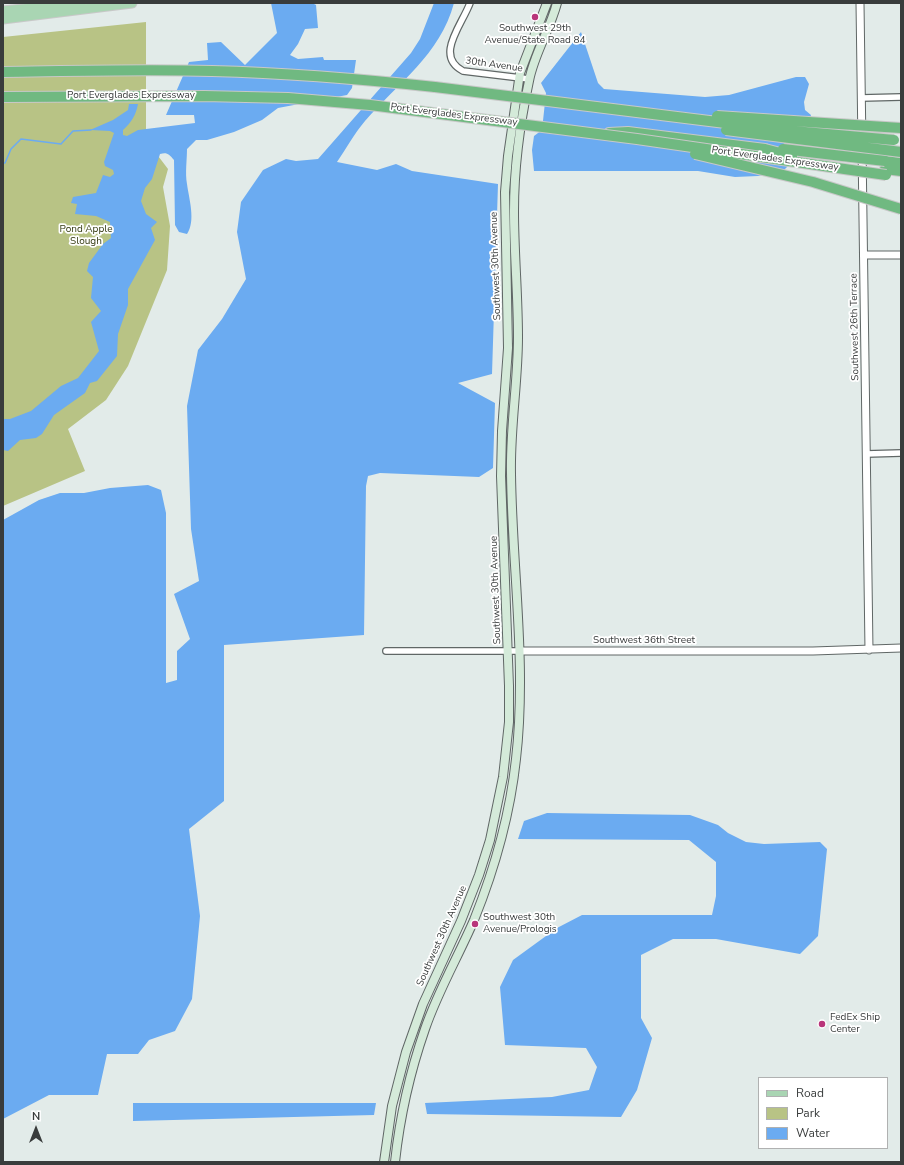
<!DOCTYPE html>
<style>
body{margin:0}
#map{position:relative;width:904px;height:1165px;overflow:hidden;background:#e2ebe9;font-family:"Nunito Sans",sans-serif}
canvas{display:block}
.frame{position:absolute;inset:0;border:4px solid #393c3c;pointer-events:none}
.legend{position:absolute;left:758px;top:1077px;width:130px;height:72px;box-sizing:border-box;background:#fff;border:1px solid #b0b1b1;margin:0;padding:5px 7px;list-style:none;font-size:12px;color:#393c3c}
.legend li{display:flex;align-items:center;gap:8px;height:20px}
.legend b{width:20px;border:1px solid #b0b1b1}
.north{position:absolute;left:16px;top:1109px;width:40px;height:40px;-webkit-text-stroke:3px #fff;paint-order:stroke;rotate:0deg;font-size:11px;font-weight:700;line-height:16px;text-align:center;color:#393c3c}
.north::after{content:'';display:block;margin:auto;width:14px;height:18px;background:#393c3c;clip-path:polygon(50% 0,100% 100%,50% 72%,0 100%)}
</style>
<div id="map">
<canvas width="904" height="1165"></canvas>
<div class="frame"></div>
<ul class="legend">
<li><b style="height:5px;background:#a9d5b3"></b>Road</li>
<li><b style="height:11px;background:#b8c385"></b>Park</li>
<li><b style="height:11px;background:#6babf1"></b>Water</li>
</ul>
<div class="north">N</div>
</div>
<script>
const ctx = document.querySelector('canvas').getContext('2d');
ctx.lineJoin = 'round';
function fillPath(path, color) { ctx.fillStyle = color; ctx.fill(path, 'evenodd'); }
function trace(path, color, width, dash) { ctx.strokeStyle = color; ctx.lineWidth = width; ctx.lineCap = dash ? 'butt' : 'round'; ctx.setLineDash(dash || []); ctx.stroke(path); }
function drawText(font, color, halo, rows, align = 'center') {
  ctx.font = font + ' "Nunito Sans",sans-serif'; ctx.lineWidth = 3.5; ctx.setLineDash([]); ctx.textBaseline = 'middle'; ctx.strokeStyle = halo; ctx.fillStyle = color; for (const [text, x, y, turn = 0] of rows) {
    ctx.save(); ctx.translate(x, y); ctx.rotate((+turn || 0) * Math.PI / 180); ctx.textAlign = isNaN(turn) ? turn : align; if (halo) ctx.strokeText(text, 0, 0); ctx.fillText(text, 0, 0); ctx.restore();
  }
}
const green = new Path2D(`
 M146,22V140L168,169L163,187L170,226L167,270L128,366L106,400L68,429L85,471L3,506V37Z`);
const water = new Path2D(`
 M271,3H312L316,5L318,28L305,29L298,44L290,55L298,59L323,57L324,60H356L352,88L347,95L278,108L262,120L234,132L207,140H196L187,149C187,160 185,173 187,184C189,199 196,221 187,234L179,232L175,225L174,160C169,154 167,152 160,154L152,179L145,188L141,201L146,214L157,222L151,228L155,240L128,289V305L118,334L117,356L97,381L90,383L85,393L54,415L42,434L36,438L20,440L8,451L3,450V419H10L31,411L61,386L78,378L99,351L91,322L101,311L91,298L93,277L87,271L89,263L103,244L111,238L110,222L96,216L75,214L77,204L71,203L73,197L96,193L103,175L110,177L114,174L113,170L105,166L104,162L114,133L110,131L90,130L113,120L128,110L129,104H138C136,115 131,123 123,130V135L127,136L138,130L195,123L194,115H166L189,62L208,60L207,43L221,42L245,65L277,33Z
 M434,3H454C440,55 398,83 365,121C354,134 346,149 337,162L377,170L396,164L412,171L498,184L492,374L458,383L495,403L493,468L479,477L380,473L368,476L366,486L364,635L224,645V801L189,829L200,916L192,999L175,1031L149,1040L138,1054H107L98,1095H49L3,1119V520L39,500L60,493H84L110,488L148,485L161,490L166,513V683L177,680V651L190,639L174,594L199,581L191,529L187,406L198,350L222,319L246,279L237,232L241,202L263,170L286,159L296,161L318,159L411,53L420,39Z
 M581,32L598,83L604,89L705,97L729,95L796,77H805L809,84L804,102L805,110L811,115L800,154L784,170L758,176L735,177L698,171H534L532,150L534,136L542,130L546,93L541,83Z
 M547,813L690,815L718,825L728,833L746,842L764,844L820,842L827,849L818,936L800,954L716,939H673L641,955V1018L652,1038L637,1090L621,1117L427,1114L425,1103L552,1097L589,1090L597,1067L586,1048L505,1045L500,987L513,960L557,928L582,915H712L716,896V862L689,840L518,839L524,821Z
 M133,1103H376L374,1115L133,1121Z`);
const stream = new Path2D(`
 M3,163H5L11,149L21,139L61,144L73,131L91,130`);
const minor = new Path2D(`
 M470,3C462,25 434,56 463,71L529,79
 M861,98L901,97
 M866,454L901,453
 M386,651H519`);
const tertiary = new Path2D(`
 M860,3L869,650
 M864,255H901
 M519,651H813L901,648`);
const secondary = new Path2D(`
 M384,1162L392,1106L406,1052L423,1004L461,921L479,875L490,840L503,777L509,722V686L501,476L502,431L508,348L505,192L508,156L520,73L547,3
 M395,1162C400,1116 410,1072 425,1029C438,991 458,957 474,920C495,868 510,815 516,759C527,664 512,568 511,473C510,428 518,382 518,337C518,295 514,253 514,211C514,168 520,123 529,81C534,54 550,30 557,3`);
const primary = new Path2D(`
 M3,11L81,3
 M3,19L132,3`);
const motorway = new Path2D(`
 M3,72C73,71 142,69 212,71C287,73 361,79 435,87
 M885,127L901,128
 M609,133L628,132L765,149
 M885,161L901,163
 M885,169L901,171`);
const motorwayBridge = new Path2D(`
 M435,87L782,130L894,140
 M3,97L204,96L288,98L370,105L637,139L886,175
 M717,116L885,127
 M726,130L901,152
 M765,149L792,156
 M783,149L885,161
 M695,154L813,182L901,209`);
const markers = [
 [535,17,4,"#b9357a"],
 [475,924,4,"#b9357a"],
 [822,1024,4,"#b9357a"]
];
const poiNames = [
 ["Southwest 29th",535,29,"center"],
 ["Avenue/State Road 84",535,41,"center"],
 ["Southwest 30th",483,918],
 ["Avenue/Prologis",483,930],
 ["FedEx Ship",830,1018],
 ["Center",830,1030]
];
const streetNames = [
 ["30th Avenue",494,65,8],
 ["Port Everglades Expressway",131,96],
 ["Port Everglades Expressway",454,115,7],
 ["Port Everglades Expressway",775,159,8],
 ["Southwest 30th Avenue",496,266,-92],
 ["Southwest 26th Terrace",855,327,-91],
 ["Southwest 30th Avenue",496,590,-92],
 ["Southwest 36th Street",644,641],
 ["Southwest 30th Avenue",442,936,-66]
];
const parkNames = [
 ["Pond Apple",86,230],
 ["Slough",86,242]
];
fillPath(green, '#b8c385');
fillPath(water, '#6babf1');
trace(stream, '#6babf1', 1.5);
trace(minor, '#606766', 8);
trace(tertiary, '#606766', 9);
trace(secondary, '#606766', 10);
trace(primary, '#c8c8c8', 11);
trace(motorway, '#c8c8c8', 12);
trace(minor, '#fff', 5.5);
trace(tertiary, '#fff', 7);
trace(secondary, '#d4ead9', 8);
trace(primary, '#a9d5b3', 9);
trace(motorway, '#70b981', 10);
trace(motorwayBridge, '#c8c8c8', 12, []);
trace(motorwayBridge, '#70b981', 10);
for (const [x, y, r, color] of markers) { const dot = new Path2D(); dot.arc(x, y, r, 0, 2 * Math.PI); ctx.fillStyle = color; ctx.fill(dot); trace(dot, '#fff', 1.5); }
drawText('10px', '#393c3c', '#fff', poiNames, 'left');
drawText('10px', '#393c3c', '#fff', streetNames);
drawText('10px', '#333910', '#fff', parkNames);
</script>
